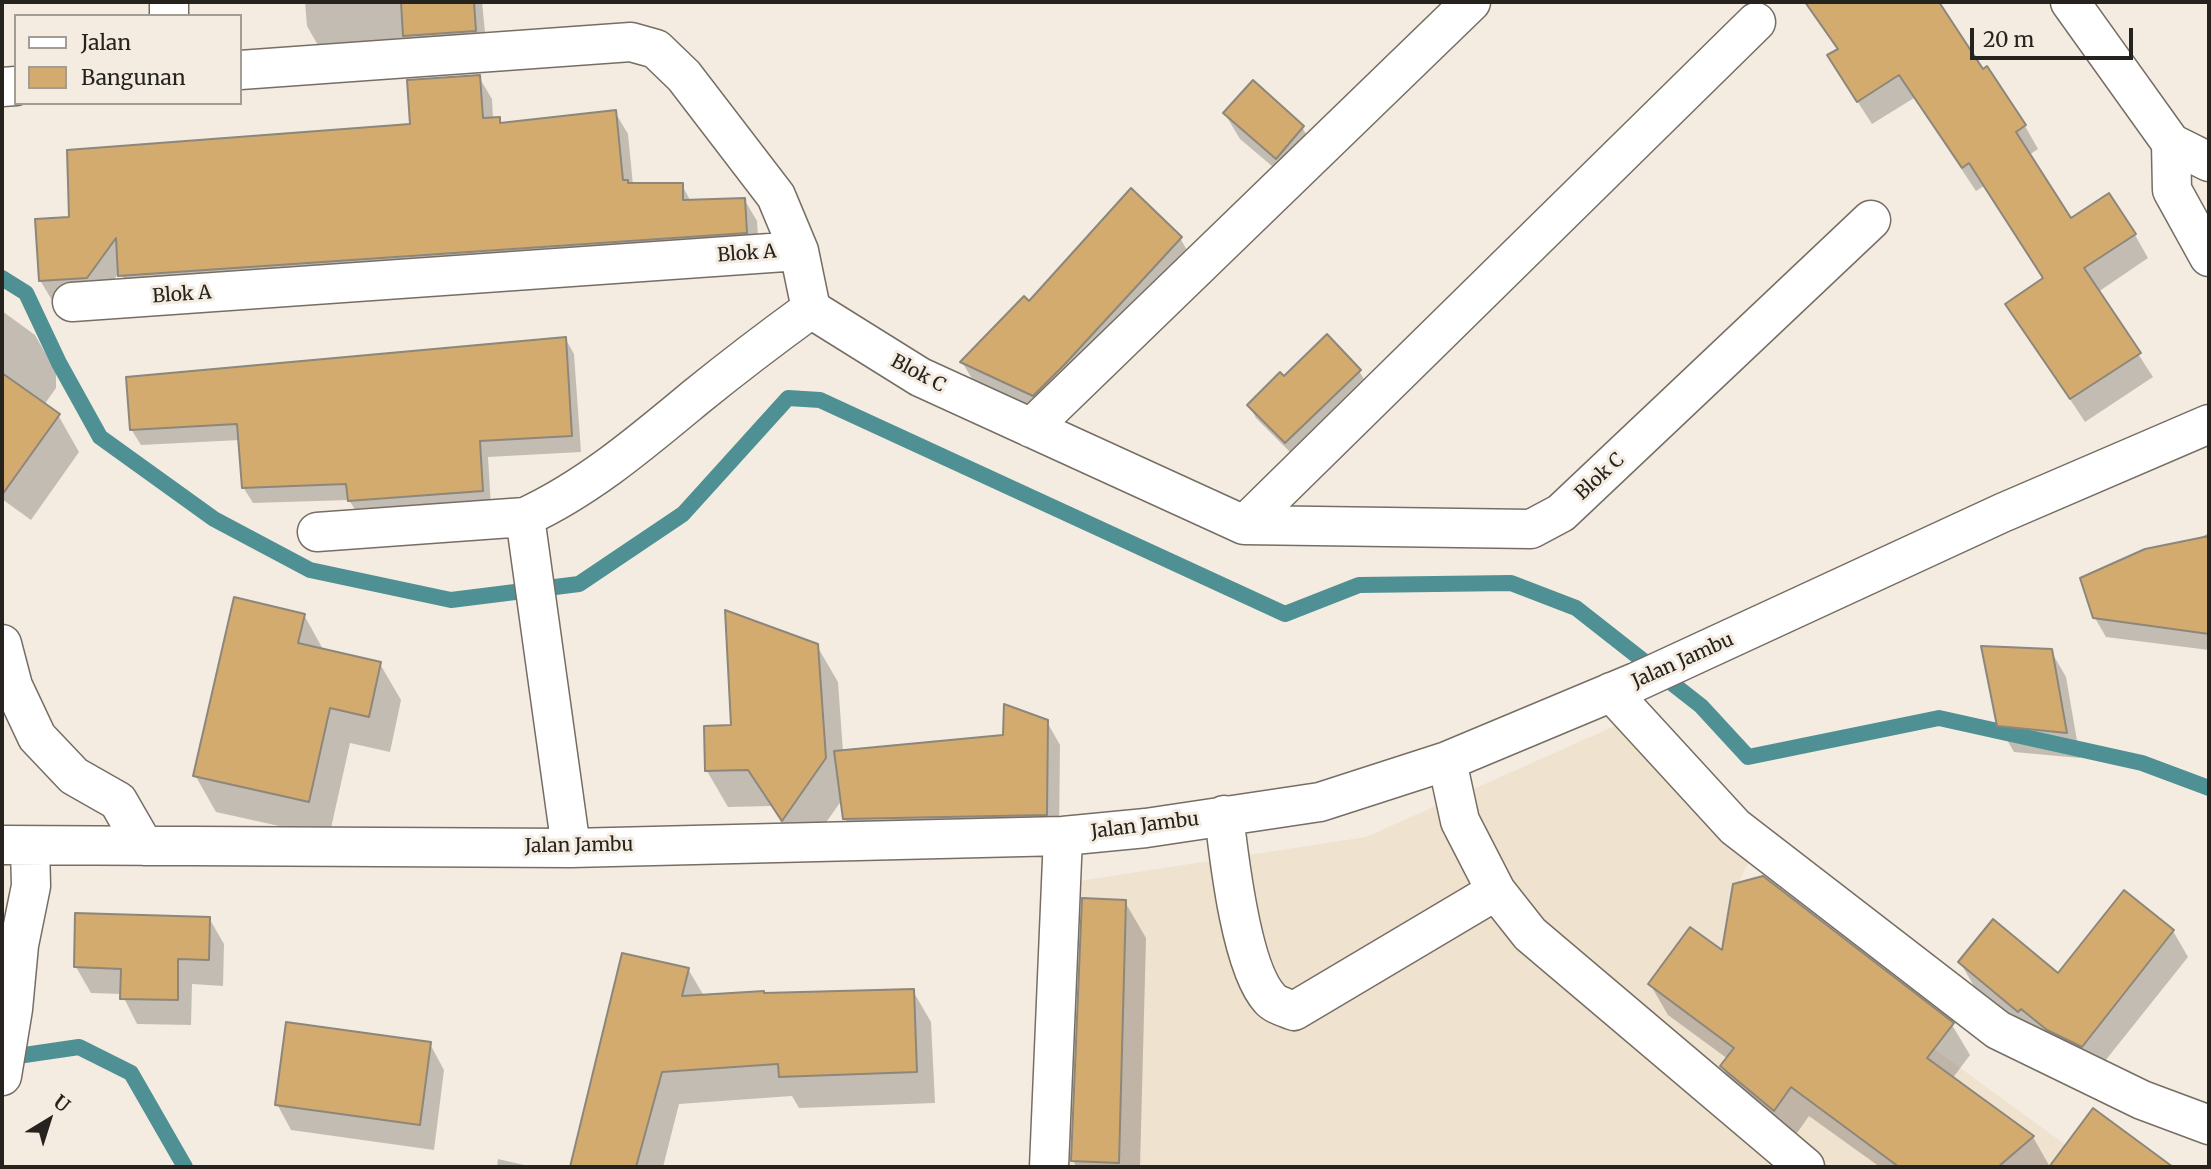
<!DOCTYPE html>
<style>
body{margin:0}
#map{position:relative;width:2211px;height:1169px;overflow:hidden;background:#f4ece0;font-family:Merriweather,serif}
canvas{display:block}
.frame{position:absolute;inset:0;border:4px solid #26231f;pointer-events:none}
.legend{position:absolute;left:14px;top:14px;width:228px;height:91px;box-sizing:border-box;background:#f4ece0;border:2px solid #a29c93;margin:0;padding:9px 12px;list-style:none;font-size:21px;color:#26231f}
.legend li{display:flex;align-items:center;gap:14px;height:35px}
.legend b{width:35px;border:2px solid #a29c93}
.north{position:absolute;left:14px;top:1085px;width:70px;height:70px;-webkit-text-stroke:5px #f4ece0;paint-order:stroke;rotate:38deg;font-size:19px;font-weight:700;line-height:28px;text-align:center;color:#26231f}
.north::after{content:'';display:block;margin:auto;width:24px;height:32px;background:#26231f;clip-path:polygon(50% 0,100% 100%,50% 72%,0 100%)}
.scale{position:absolute;left:1970px;top:28px;width:163px;height:32px;box-sizing:border-box;border:4px solid #26231f;border-top:0;padding-left:9px;font-size:21px;line-height:24px;white-space:nowrap;color:#26231f;-webkit-text-stroke:5px #f4ece0;paint-order:stroke}
</style>
<div id="map">
<canvas width="2211" height="1169"></canvas>
<div class="frame"></div>
<ul class="legend">
<li><b style="height:9px;background:#fff"></b>Jalan</li>
<li><b style="height:19px;background:#d3ab6f"></b>Bangunan</li>
</ul>
<div class="north">U</div>
<div class="scale">20 m</div>
</div>
<script>
const ctx = document.querySelector('canvas').getContext('2d');
ctx.lineJoin = 'round';
function fillPath(path, color) { ctx.fillStyle = color; ctx.fill(path, 'evenodd'); }
function trace(path, color, width, dash) { ctx.strokeStyle = color; ctx.lineWidth = width; ctx.lineCap = dash ? 'butt' : 'round'; ctx.setLineDash(dash || []); ctx.stroke(path); }
function drawText(font, color, halo, rows, align = 'center') {
  ctx.font = font + ' Merriweather,serif'; ctx.lineWidth = 6; ctx.setLineDash([]); ctx.textBaseline = 'middle'; ctx.strokeStyle = halo; ctx.fillStyle = color; for (const [text, x, y, turn = 0] of rows) {
    ctx.save(); ctx.translate(x, y); ctx.rotate((+turn || 0) * Math.PI / 180); ctx.textAlign = isNaN(turn) ? turn : align; if (halo) ctx.strokeText(text, 0, 0); ctx.fillText(text, 0, 0); ctx.restore();
  }
}
const built = new Path2D(`
 M1626,721L1753,853L1730,900L2096,1167H1063L1079,881L1366,837Z`);
const shadow = new Path2D(`
 M305,2H482L487,52L319,47L307,26Z
 M1804,2H1937L1982,71L2025,126L2038,149L2029,155L2071,220L2135,235L2148,258L2098,292L2153,377L2085,422L2007,304L2044,280L1984,186L1976,191L1914,98L1872,124L1843,79L1838,51Z
 M479,77L492,99L493,119L499,118L502,125L615,112L628,134L633,185H682L691,202L744,199L757,221L759,254L133,298L120,271L100,300L53,302L40,280L71,218L412,126Z
 M1225,114L1302,127L1317,153L1292,183L1240,139Z
 M1180,238L1192,259L1045,416L974,382L962,362L1029,304Z
 M2,311L35,335L56,372V388L44,405L58,415L79,452L31,520L2,499Z
 M565,338L574,354L581,452L488,457L491,507L359,516L349,500L253,503L243,487L240,440L141,445L131,429Z
 M1359,371L1367,384L1293,455L1256,418L1249,405L1284,378Z
 M2209,533V650L2106,637L2095,618L2195,540Z
 M304,615L324,651L380,664L401,700L390,752L350,743L329,837L216,812L195,775Z
 M817,646L838,682L843,752L1005,737L1047,722L1060,745L1059,837L858,842L845,819L842,800L802,856L771,806L728,807L707,771L733,727Z
 M2051,651L2066,677L2080,758L2014,752L1999,726Z
 M2124,892L2173,931L2188,957L2097,1071L2033,1037L1975,988L1960,962L2058,976Z
 M1125,902L1146,938L1140,1167H1077L1073,1161Z
 M209,918L224,944L223,986L192,984L191,1025L137,1024L122,994L91,993L76,967Z
 M1723,954L1952,1025L1970,1055L1952,1079L2033,1137L2050,1167H1880L1809,1116L1792,1140L1740,1097L1722,1067L1728,1059L1668,1015L1650,984Z
 M624,955L688,969L704,996L913,991L931,1022L935,1103L799,1108L792,1096L679,1104L663,1167H572Z
 M430,1044L444,1070L434,1150L291,1130L277,1104Z
 M498,1159L533,1167H497Z`);
const stream = new Path2D(`
 M2,278L26,293L59,363L100,437L214,519L310,570L451,600L579,584L683,514L788,398L820,400L1285,614L1359,585L1511,583L1576,608L1701,706L1748,757L1939,718L2142,763L2209,788
 M4,1058L79,1047L131,1073L185,1167`);
const building = new Path2D(`
 M401,2H474L476,31L403,36Z
 M1805,2H1939L1983,69L1987,66L2026,125L2016,132L2071,218L2109,193L2136,234L2084,268L2141,353L2070,399L2005,304L2043,278L1969,163L1962,168L1899,75L1857,102L1827,55L1838,49Z
 M480,75L483,118L500,117V123L616,110L623,180H628V183H683V200L745,198L747,233L118,276L116,238L87,278L39,281L35,219L69,217L67,150L410,124L407,80Z
 M1253,80L1304,126L1276,159L1223,113Z
 M1131,188L1182,237L1065,364L1033,396L960,362L1024,296L1029,301Z
 M1327,334L1361,370L1285,443L1247,405L1280,372L1284,376Z
 M566,337L572,436L480,441L483,491L348,501L346,484L242,488L237,424L130,430L126,377Z
 M2,373L60,414L2,495Z
 M2209,536V634L2093,618L2080,578L2145,549Z
 M234,597L305,614L298,643L381,662L369,717L330,708L309,802L193,776Z
 M725,610L818,644L826,758L782,821L748,770L705,771L704,726L731,725Z
 M1981,646L2052,649L2067,733L1997,726Z
 M1004,704L1048,720L1047,815L843,819L834,751L1003,735Z
 M1763,876L1954,1023L1927,1058L2034,1136L1998,1167H1899L1791,1087L1774,1111L1720,1066L1734,1048L1648,984L1690,927L1722,950L1733,884Z
 M2124,890L2174,930L2082,1047L2047,1030L2021,1009L2018,1012L1958,962L1993,919L2058,973Z
 M1082,898L1126,900L1119,1163L1071,1161Z
 M75,913L210,917L209,960L178,959V1000L120,999L121,969L74,967Z
 M622,953L689,968L682,996L764,991V993L914,989L917,1072L779,1077L778,1064L662,1072L636,1167H570Z
 M286,1022L431,1042L420,1125L275,1105Z
 M2093,1108L2173,1167H2049Z`);
const minor = new Path2D(`
 M169,2V16
 M2070,2L2171,143L2209,162
 M240,70L631,42L656,49L684,76L776,196L799,251L811,309C771,338 733,367 696,397C643,441 588,488 525,517L317,532
 M2,87L16,86
 M2171,143L2172,190L2209,257
 M72,302L799,251
 M811,309L920,377L1244,525L1531,529L1561,513L1871,220
 M1031,428L1471,2
 M525,517L571,848
 M1244,525L1756,22
 M2,644L13,686L37,737L74,776L118,801L144,846
 M1611,692L1735,827L1998,1030L2142,1100L2209,1125
 M1447,761L1460,821L1496,891L1530,934L1805,1167
 M1224,815C1229,858 1241,968 1270,999C1275,1005 1287,1008 1294,1011L1496,891
 M2,845L571,848L1063,836L1146,828L1320,802L1447,761L1636,682L2002,513L2209,424
 M2,1076L13,1009L19,945L31,886L30,847
 M1049,1167L1063,836`);
const streetNames = [
 ["Blok A",747,254,-4],
 ["Blok A",182,295,-4],
 ["Blok C",918,374,28],
 ["Blok C",1600,477,-43],
 ["Jalan Jambu",1683,661,-24],
 ["Jalan Jambu",1145,826,-7],
 ["Jalan Jambu",579,846,-1]
];
fillPath(built, '#efe2cf');
fillPath(shadow, '#0003');
trace(stream, '#4f9094', 16);
fillPath(building, '#d3ab6f');
trace(building, '#8d867b', 2);
trace(minor, '#766e64', 41);
trace(minor, '#fff', 38);
drawText('19px', '#26231f', '#f4ece0', streetNames);
</script>
